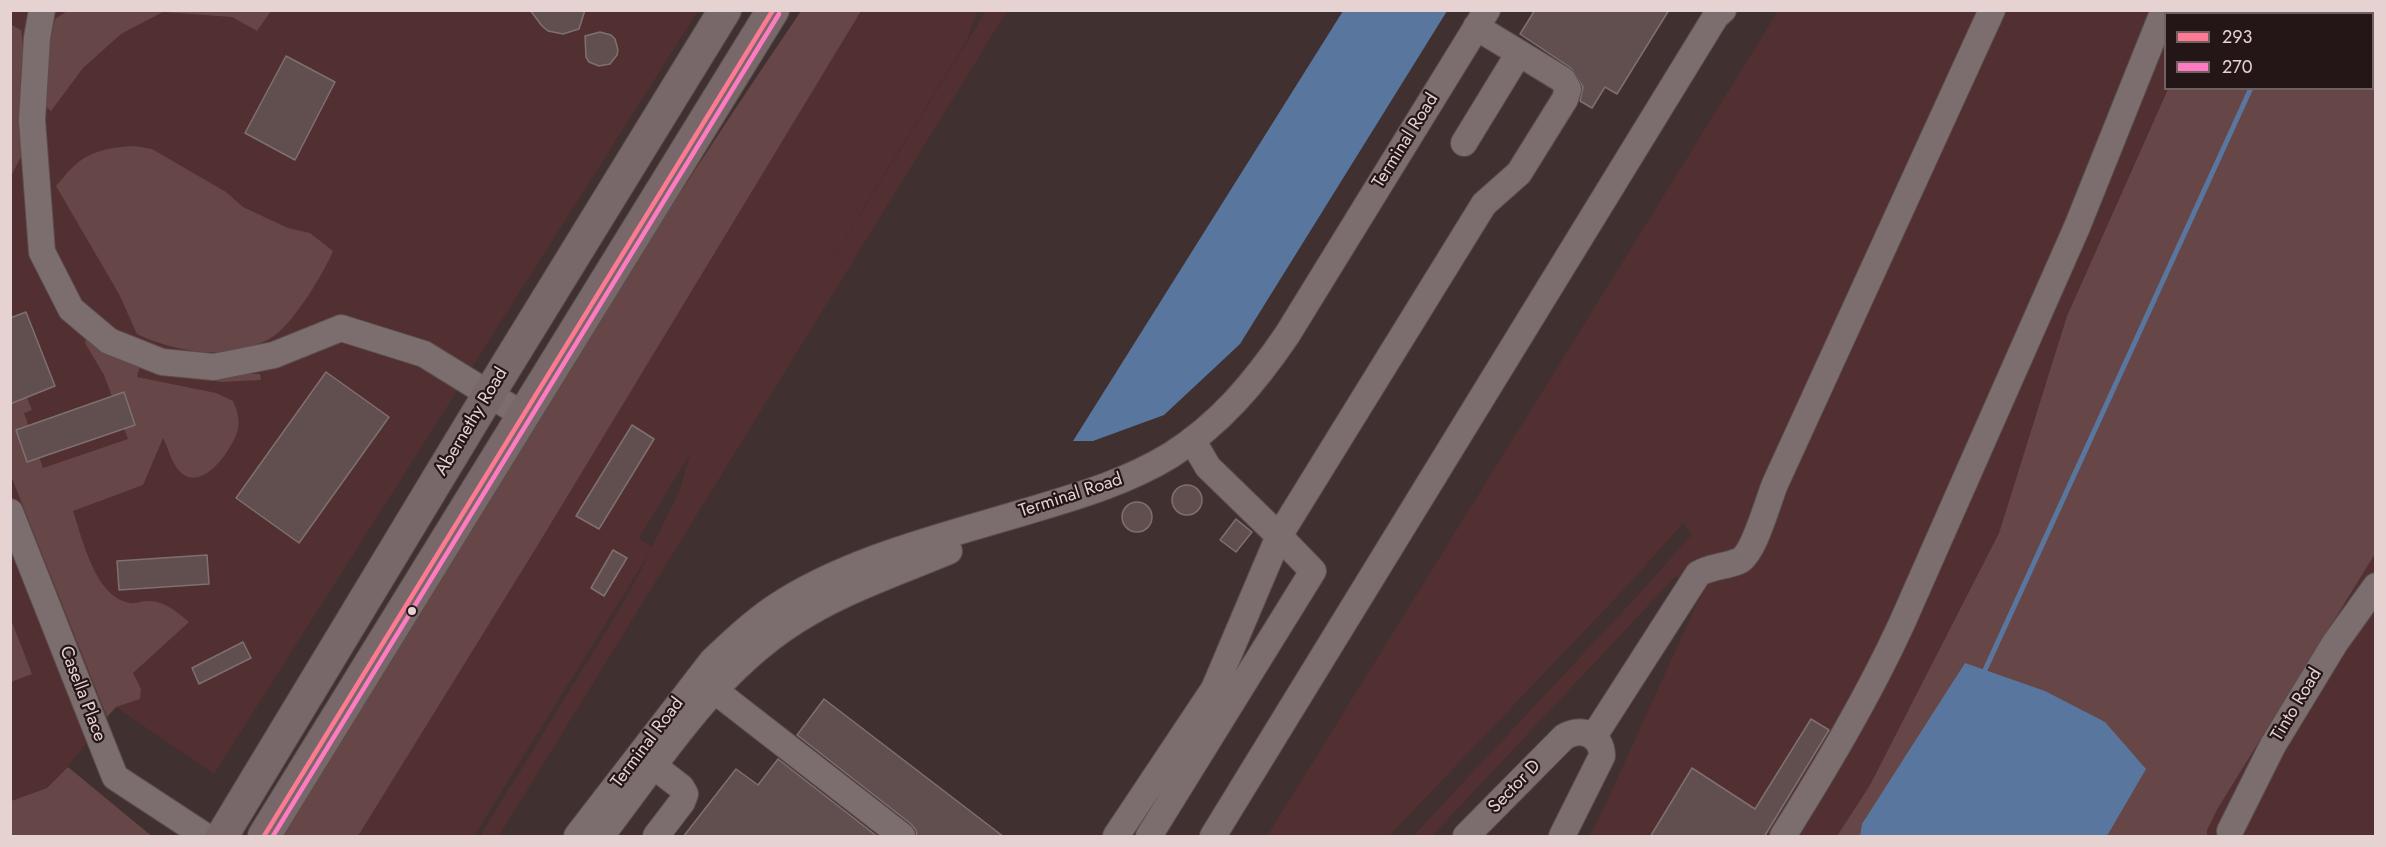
<!DOCTYPE html>
<style>
body{margin:0}
#map{position:relative;width:2386px;height:847px;overflow:hidden;background:#403030;font-family:Jost,sans-serif}
canvas{display:block}
.frame{position:absolute;inset:0;border:12px solid #e7d2d2;pointer-events:none}
.legend{position:absolute;left:2164px;top:12px;width:210px;height:78px;box-sizing:border-box;background:#241617;border:2px solid #726162;margin:0;padding:8px 10px;list-style:none;font-size:18px;color:#e7d2d2}
.legend li{display:flex;align-items:center;gap:12px;height:30px}
.legend b{width:30px;border:2px solid #726162}
</style>
<div id="map">
<canvas width="2386" height="847"></canvas>
<div class="frame"></div>
<ul class="legend">
<li><b style="height:8px;background:#fe7a93"></b>293</li>
<li><b style="height:8px;background:#fe7ac1"></b>270</li>
</ul>
</div>
<script>
const ctx = document.querySelector('canvas').getContext('2d');
ctx.lineJoin = 'round';
function fillPath(path, color) { ctx.fillStyle = color; ctx.fill(path, 'evenodd'); }
function trace(path, color, width, dash) { ctx.strokeStyle = color; ctx.lineWidth = width; ctx.lineCap = dash ? 'butt' : 'round'; ctx.setLineDash(dash || []); ctx.stroke(path); }
function drawText(font, color, halo, rows, align = 'center') {
  ctx.font = font + ' Jost,sans-serif'; ctx.lineWidth = 4.5; ctx.setLineDash([]); ctx.textBaseline = 'middle'; ctx.strokeStyle = halo; ctx.fillStyle = color; for (const [text, x, y, turn = 0] of rows) {
    ctx.save(); ctx.translate(x, y); ctx.rotate((+turn || 0) * Math.PI / 180); ctx.textAlign = isNaN(turn) ? turn : align; if (halo) ctx.strokeText(text, 0, 0); ctx.fillText(text, 0, 0); ctx.restore();
  }
}
const built = new Path2D(`
 M11,11H698L214,774L116,707L52,786L11,801Z
 M821,11H978L966,42L718,444L986,11H1007L499,836H480L622,605L652,549L474,836H305ZM690,454L680,489L652,547L639,538Z
 M1778,11H2202L2201,13L2166,14V88L2168,89L2067,316L1999,533L1870,785L1837,836H1589L1602,812L1701,594L1676,576L1432,836H1413L1640,593L1692,534L1683,523L1630,583L1389,836H1267Z
 M2375,554V836H2207V830L2218,808Z`);
const green = new Path2D(`
 M67,11H271L257,31L232,17L163,12L121,34L83,68L51,111L45,106L41,84L55,19Z
 M801,11H861L536,548L358,836H284C451,558 618,279 801,11Z
 M2202,11H2375V554L2218,808L2207,830V836H1837L1870,785L1999,533L2067,316L2168,89L2372,88V14L2201,13Z
 M10,24L21,30L23,46L20,85L23,153L11,176Z
 M134,146L152,149L226,192L243,207L288,228L310,233L333,251C324,273 291,328 269,339C229,361 177,353 137,334L119,294L56,186C62,180 66,173 72,168C88,151 112,147 134,146Z
 M87,333L212,374H260L261,380L221,382L175,375L140,366L137,377L216,393L233,401C237,410 240,419 238,429C234,446 206,489 184,475C172,467 169,449 163,438L143,485L73,511C83,540 95,597 130,603C136,604 142,601 148,601C165,601 177,612 189,622L133,673L141,689L140,699L116,707L107,717L11,476L10,356L32,410L24,413L43,468L128,439L104,375L85,343Z
 M10,617L32,674L11,682H10Z
 M68,767L148,833L152,836H11V801L47,788Z`);
const water = new Path2D(`
 M1343,11H1447L1240,344L1164,415L1093,441H1073Z
 M1965,663L2045,691L2105,722L2146,769L2107,836H1860L1862,824Z`);
const stream = new Path2D(`
 M2285,14L2286,10
 M1985,670L2251,88`);
const building = new Path2D(`
 M530,10H585L579,29L563,34L548,31L542,26Z
 M1535,10H1669L1617,94L1605,87L1592,108L1580,101L1583,87L1571,68L1520,34Z
 M600,32L611,35L615,39L618,50L617,55L610,64L599,66L589,62L586,57L585,36Z
 M286,56L335,82L295,160L245,133Z
 M26,312L55,386L10,404V318Z
 M326,372L389,417L299,543L236,498Z
 M124,392L135,425L27,462L16,430Z
 M632,425L654,439L599,529L576,516Z
 M1172 500a15 15 0 1 1 30 0a15 15 0 1 1-30 0Z
 M1122 517a15 15 0 1 1 30 0a15 15 0 1 1-30 0Z
 M1236,519L1252,532L1236,552L1220,540Z
 M613,550L627,558L604,596L591,588Z
 M207,555L209,584L119,590L117,561Z
 M243,642L251,658L199,684L192,668Z
 M824,699L1004,837H917L916,830L911,824L797,735Z
 M1811,719L1829,730L1764,837H1650L1692,768L1755,809Z
 M778,759L878,837H683L736,769L758,785Z`);
const minor = new Path2D(`
 M42,10L37,38L32,120L42,252L71,309L109,341L162,362L214,367L274,355L341,328L424,354L523,415
 M1464,143L1519,53L1476,27
 M10,512L115,777L205,836
 M714,690L902,836
 M1594,736L1698,574C1711,566 1725,567 1739,561C1754,554 1768,501 1775,484L1992,10
 M655,767L681,787L685,794L682,802L656,836
 M2230,831L2273,745L2335,643L2376,586
 M577,836L712,661C732,642 752,623 774,608C847,559 945,536 1028,511C1078,496 1127,482 1171,455C1220,424 1255,382 1287,335L1487,10
 M601,836C662,757 718,665 807,614C851,588 901,571 949,551
 M1116,836L1214,689L1279,536L1208,467L1192,440
 M1149,836L1313,571L1279,536L1484,204L1519,173L1565,99L1568,89L1563,80L1519,53
 M1213,836L1716,16L1723,10
 M1466,836L1564,737C1581,726 1602,735 1602,756L1562,836
 M1783,836C1826,767 1868,697 1902,623L2077,227L2164,10`);
const major = new Path2D(`
 M222,836L489,394L725,10
 M264,836L773,10`);
const bus1 = new Path2D(`
 M264,836L773,10`);
const bus2 = new Path2D(`
 M273,836L779,14`);
const markers = [
 [412,611,5,"#e7d2d2"]
];
const streetNames = [
 ["Terminal Road",1406,141,-58],
 ["Abernethy Road",472,422,-59],
 ["Terminal Road",1071,496,-18],
 ["Casella Place",82,694,69],
 ["Tinto Road",2297,705,-59],
 ["Terminal Road",648,743,-53],
 ["Sector D",1515,787,-46]
];
fillPath(built, '#522f30');
fillPath(green, '#664646');
fillPath(water, '#59779e');
trace(stream, '#59779e', 5);
fillPath(building, '#614f4f');
trace(building, '#7f7070', 1.5);
trace(minor, '#5c4e4e', 28);
trace(major, '#5c4e4e', 34);
trace(minor, '#7c6e6e', 26);
trace(major, '#796869', 32);
trace(bus1, '#fe7a93', 4.5);
trace(bus2, '#fe7ac1', 4.5);
for (const [x, y, r, color] of markers) { const dot = new Path2D(); dot.arc(x, y, r, 0, 2 * Math.PI); ctx.fillStyle = color; ctx.fill(dot); trace(dot, '#241617', 2); }
drawText('18px', '#e7d2d2', '#241617', streetNames);
</script>
